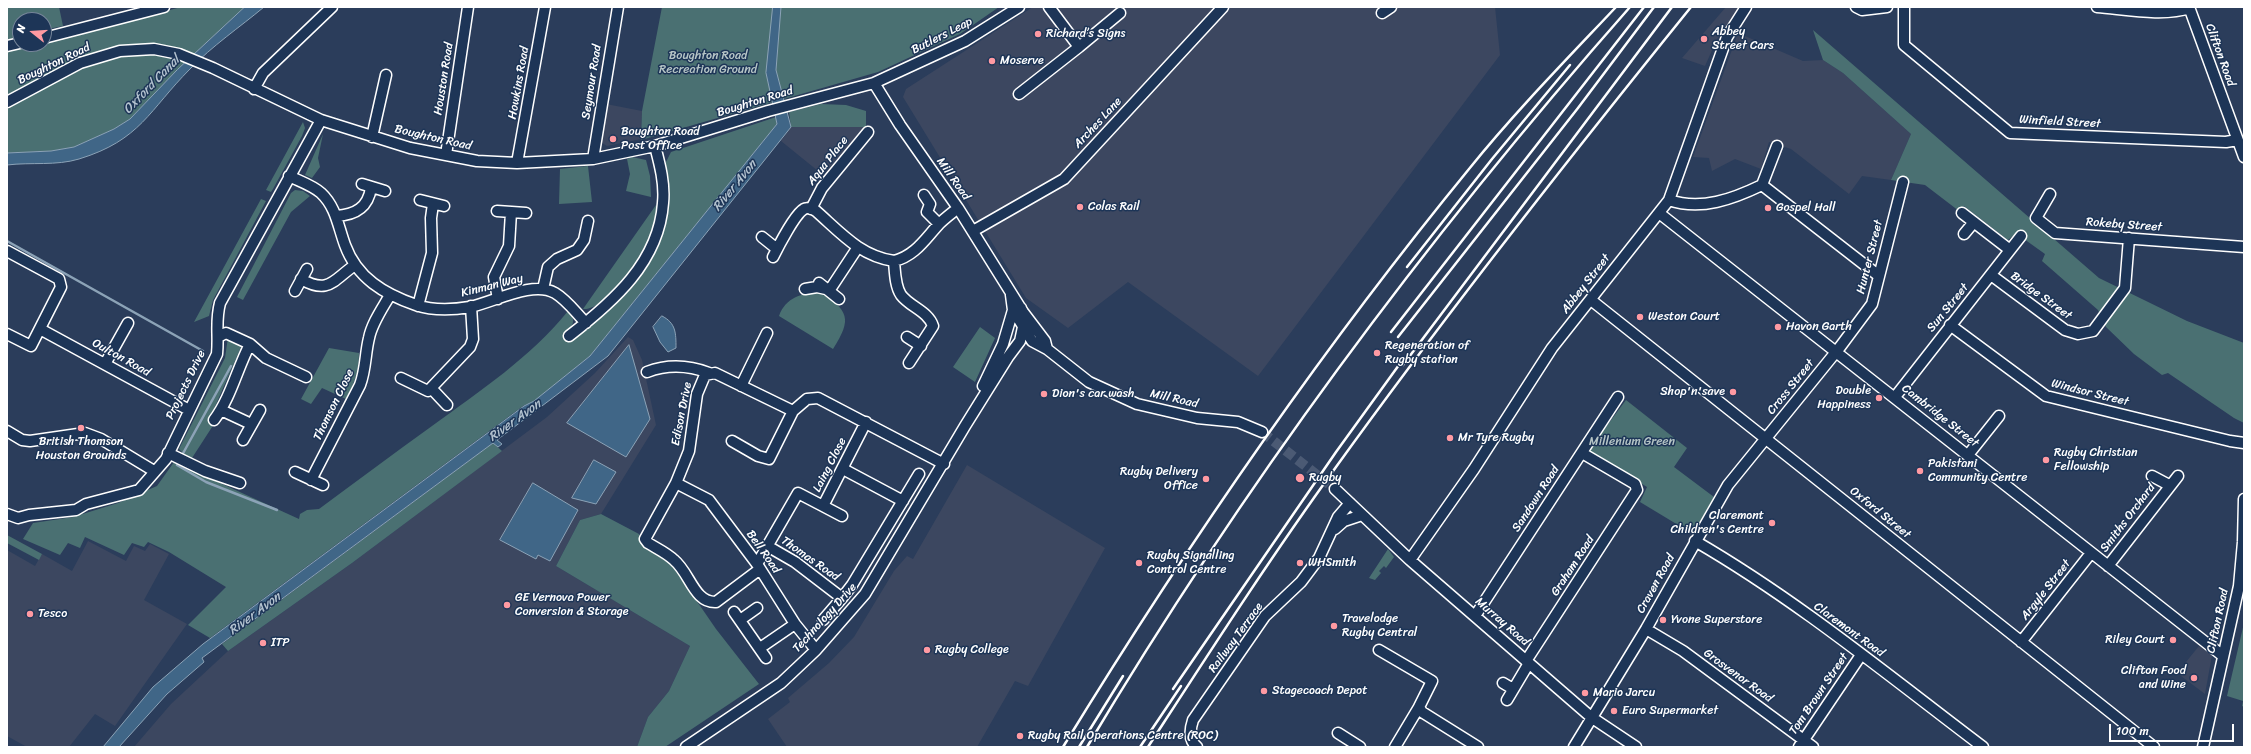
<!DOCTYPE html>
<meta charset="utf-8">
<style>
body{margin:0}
#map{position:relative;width:2251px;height:754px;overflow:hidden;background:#2b3d5b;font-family:Sriracha,sans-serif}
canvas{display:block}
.frame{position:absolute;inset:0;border:8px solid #fff;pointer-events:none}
.north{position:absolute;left:12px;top:12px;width:40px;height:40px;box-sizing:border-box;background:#1d3557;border:1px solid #77869a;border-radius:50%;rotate:287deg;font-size:11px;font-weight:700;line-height:16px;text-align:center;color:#fff}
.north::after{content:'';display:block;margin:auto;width:14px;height:18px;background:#ff9aa2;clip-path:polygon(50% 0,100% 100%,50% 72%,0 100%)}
.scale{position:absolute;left:2109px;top:724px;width:125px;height:18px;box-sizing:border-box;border:2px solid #fff;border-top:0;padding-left:5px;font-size:12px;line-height:14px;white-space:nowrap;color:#fff;-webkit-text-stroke:3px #1d3557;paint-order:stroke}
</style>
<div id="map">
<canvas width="2251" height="754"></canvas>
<div class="frame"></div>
<div class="north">N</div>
<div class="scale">100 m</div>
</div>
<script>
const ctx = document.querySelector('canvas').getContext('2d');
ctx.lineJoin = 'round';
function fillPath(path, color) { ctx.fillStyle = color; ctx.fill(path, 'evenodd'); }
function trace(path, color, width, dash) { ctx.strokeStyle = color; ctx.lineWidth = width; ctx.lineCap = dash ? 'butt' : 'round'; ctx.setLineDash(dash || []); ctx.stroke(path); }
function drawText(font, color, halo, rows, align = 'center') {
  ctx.font = font + ' Sriracha,sans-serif'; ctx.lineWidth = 3; ctx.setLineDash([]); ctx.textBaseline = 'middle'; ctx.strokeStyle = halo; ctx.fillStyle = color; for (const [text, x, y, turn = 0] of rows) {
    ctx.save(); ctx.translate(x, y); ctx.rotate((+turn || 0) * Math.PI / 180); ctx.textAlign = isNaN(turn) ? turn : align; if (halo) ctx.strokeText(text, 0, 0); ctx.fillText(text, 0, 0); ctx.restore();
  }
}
const built = new Path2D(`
 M1033,7H1495L1500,55L1258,376L1128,282L1068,328L1026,298L903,97L906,89Z
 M1726,7H1736L1739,10L1717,39L1705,66L1682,58Z
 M1738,33L1803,61L1823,60L1843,73L1911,134L1891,180L1862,176L1849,194L1791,149L1769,142L1761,169L1735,159L1712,171L1709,158L1693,157Z
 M606,104L642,111L641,139L607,146L599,141Z
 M791,127H866L823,175L781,141Z
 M628,337L633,340L642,360L656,425L601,514L580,520L556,566L690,646L669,691L648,717L637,747H134L171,704L228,651L352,563L547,417L595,373Z
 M967,465L1105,548L1028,686L1015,681L977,747H787L768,719L790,702L788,698L829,663L854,637L894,571L907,556L913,559Z
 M88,541L126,561L134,546L145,551L150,544L169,554L144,600L187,624L115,726L95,714L69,747H27L7,736V550L35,566L42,554L72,571Z
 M2199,646L2212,655L2205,694L2177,673Z`);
const green = new Path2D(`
 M7,7H59L63,26L44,30V20H20V36L7,40Z
 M181,7H245L177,70L130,119L114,129L74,147L51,151L7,153V51L44,44Z
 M662,7H999L960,34L878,72L641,140L642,111Z
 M1813,30L2099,278L2187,321L2244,343V423L2234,418L2168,373L2162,375L2134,354L2106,327L2098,310L2042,261L2045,254L2024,239L2015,234L2008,240L1964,206L1959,211L1925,185L1891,180L1911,134L1843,73L1823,60Z
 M821,104L846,105L866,111V127H791L789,112Z
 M776,117L777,124L590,356L534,401L523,406L210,638L188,625L226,587L169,552L148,542L144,547L132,543L124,555L85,537L80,548L68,543L60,555L23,539L33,523L73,517L118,503L157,486L174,462L299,519L300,514L307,510L319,509C357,481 394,453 432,426C480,391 531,357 568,311C577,320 573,326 565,334L641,272L653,256L662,237L667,211L668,187L665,164L671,152Z
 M303,122L305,128L302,136L273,189L271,192L266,190Z
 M323,134L318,158L320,167L312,178L305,175Z
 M632,157L646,160L650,176L651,197L626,191L630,174L627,159Z
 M588,166L592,202L559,204L560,169Z
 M295,190L303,191L310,196L291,212L243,300L237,297L291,193Z
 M261,199L266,201L213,300L209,316L194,322Z
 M656,205C656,218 656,230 651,242C644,259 603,312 583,309Z
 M820,291C848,311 853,318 833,349L779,316C786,297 801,294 820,291Z
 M980,327L995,338L975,382L953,367Z
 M228,337L241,341V347L210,418L214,424L192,458L186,456L179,449L225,358Z
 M329,348L359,353C359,371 354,384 346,399L322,388L311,404L301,399Z
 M1626,400L1687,448L1674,467L1714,497L1693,534L1640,502L1647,487L1588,451Z
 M493,443L502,451L352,563L228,651L222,644Z
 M601,514L639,534L644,545L672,565L716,629L759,684L665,747H637L648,717L669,691L690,646L556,566L580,520Z
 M7,535L42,554L39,560L7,543Z
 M1388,549L1394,557L1386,568L1384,566L1379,571L1381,573L1375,580L1369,578Z
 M2244,623V707L2242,706L2243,701L2227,696Z`);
const water = new Path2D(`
 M245,7H264C240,27 212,46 190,69C149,110 141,140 79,159C56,166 31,162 7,165V153L51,151L74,147L114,129L130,119L177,70Z
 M773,7H781L776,70L791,127L608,356L497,440L502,444L498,447L493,443L202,658L204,662L167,694L119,747H103L153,687L203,644L524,406L534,401L590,356L777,124L766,73Z
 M662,316C676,323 676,333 676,348L668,352L660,342L653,327Z
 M629,345L650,419L626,457L567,423Z
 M594,460L616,472L596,504L572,498Z
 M533,483L578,510L550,561L538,555L536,559L500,540Z`);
const stream = new Path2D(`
 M7,241L203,351
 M181,457L231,366
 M179,461L177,465L206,482L277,510`);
const minorTunnel = new Path2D(`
 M1262,432L1335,489`);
const minor = new Path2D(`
 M1856,7L1862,10L1887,7
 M1904,7V45L2010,133L2226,142L2237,140
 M2097,7C2124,9 2164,17 2189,8
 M2189,7L2244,157
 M1382,13L1391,7
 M44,38L164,7
 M7,46L20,43
 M1079,47L1120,13
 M874,83L900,125L958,208L1023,312L1045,341L1047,349
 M254,89L263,73L332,7
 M1019,94L1079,47L1049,7
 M7,102L80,63L120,51L154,49L179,54L213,68L321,120L410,148L477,161L517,163L593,159L655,146L768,111L874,83L965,41L1019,7
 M372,137L386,75
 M446,155L468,7
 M593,159L618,7
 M517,163L545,7
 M289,176C299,181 312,185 321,193C336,207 338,226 345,245C357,278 384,294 416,305C434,311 452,310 470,307C494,302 533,280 555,293C567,300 576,313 586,323
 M362,184L385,191
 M1762,185L1879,276
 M2050,194L2036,218L2055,233L2244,247
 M924,195L930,204L927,212L939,224
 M420,200L444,206
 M1669,200C1701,211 1733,199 1762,185L1777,146
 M811,209L822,188L868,132
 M497,211L526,213
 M1659,213L2223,656
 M1962,213L2010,250
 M336,216C356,215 368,207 371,188
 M973,231L1064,179L1223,7
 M1964,234L1974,222
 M762,237L777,249
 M7,251L59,279L61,287L31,346L7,334
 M773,257C778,247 795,214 804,209C807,207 812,209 816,211C841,233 860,256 894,261
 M1991,275L2065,330L2078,334L2093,331L2125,288L2129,238
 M301,279C329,295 333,280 355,265
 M819,283L829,291L858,247
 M543,289L548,267L557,259L577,250L584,240L588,221
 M805,289L817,287L826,289
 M295,291L307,269
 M829,291L839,299
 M1011,295L1013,310L1032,341L1047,349L1089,382L1137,404L1197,418L1238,422L1262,432
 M498,299L494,277L509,246L511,212
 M1591,300L2154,747
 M418,306L432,253L431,218L433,204
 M1950,325L2046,396L2230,441L2244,443
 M40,329L189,410
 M569,336C613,302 659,262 663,203C665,184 660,165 655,146
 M218,337L226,333L250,344L266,358L306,377
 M907,337L921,346
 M909,363L933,326C928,311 910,307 901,295C895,286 895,272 894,261C915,256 925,239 939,224C945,218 952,213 958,208
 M105,364L128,323
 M647,372C668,364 688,365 709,373
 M401,378L428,391L431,388L470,347L473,339L471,306
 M741,386L767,333
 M983,386L1003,344L1013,310
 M431,388L447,405
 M1895,397L2021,236
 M221,410L251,424
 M214,420C231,397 237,369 250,344
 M7,431L22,440L30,441L85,433L101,439L154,471
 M243,440L260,410
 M732,441L758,456L769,459L793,411
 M168,453L205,471L240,483
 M1968,455L1999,416
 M843,469L903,501
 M295,472L323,485
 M2152,476L2169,485
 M311,480L360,385C366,369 365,354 369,338C372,323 382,309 390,295
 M676,483L709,500L757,564L795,624L816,650
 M1335,489L1410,560L1591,717L1636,747
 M823,506L842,516
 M7,514L18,518L29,515L76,510L86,504L139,490L166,459L217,354C219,335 215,322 220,303L321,120
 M1335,529L1344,521L1362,515
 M1695,541C1797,600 1889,676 1983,747
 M769,547L795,562L842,598L852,585L919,474
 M1410,560L1474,469L1552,348L1669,200L1727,37L1746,7
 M757,564L798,493L823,506L866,422
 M2108,566L2178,476
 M760,569L716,602C694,603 690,573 674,560C667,553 656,548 648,543L645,539L676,483L689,451L697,394L705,375L715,373L793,411L807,399L818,398L944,464
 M734,612L766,658
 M1475,616L1618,397
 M740,620L757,608
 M823,620L842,598
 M1646,629L1683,651L1813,747
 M2021,642L2091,553
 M760,648L795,624
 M1379,650L1432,681L1419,707L1422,712L1478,747
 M1526,661L1637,490L1635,484L1582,453
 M1503,683L1513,689
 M1507,700L1529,663
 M1338,733L1360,747
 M686,747L781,683L816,650L865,594L965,426L1008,357L1020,341L1023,327L1021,308
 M1197,747C1188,740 1190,729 1193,720L1265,616L1301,582L1319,558L1338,517L1350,503
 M1395,747L1419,707
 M1574,747L1646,629L1728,485L1840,347L1872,304L1903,182
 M1799,747L1861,655
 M2203,747L2239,586L2243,542L2244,499`);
const rail = new Path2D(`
 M1407,267L1492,159L1570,65
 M1391,332L1644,7
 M1398,337L1578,108L1654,7
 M1403,365L1672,7
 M1173,689L1336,452L1404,358
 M1063,747C1186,546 1320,351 1469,169C1515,112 1566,60 1616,7
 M1079,747L1123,676
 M1087,747C1244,484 1427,237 1630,7
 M1140,747L1181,686
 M1148,747C1209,653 1270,558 1336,467C1449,310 1569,158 1691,7`);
const markers = [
 [1038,34,4,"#ff9aa2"],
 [1704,39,4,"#ff9aa2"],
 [992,61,4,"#ff9aa2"],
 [613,139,4,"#ff9aa2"],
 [1080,207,4,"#ff9aa2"],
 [1768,208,4,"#ff9aa2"],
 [1640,317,4,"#ff9aa2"],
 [1778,327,4,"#ff9aa2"],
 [1377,353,4,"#ff9aa2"],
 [1733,392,4,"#ff9aa2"],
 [1044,394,4,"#ff9aa2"],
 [1879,398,4,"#ff9aa2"],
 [81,428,4,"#ff9aa2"],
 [1450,438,4,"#ff9aa2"],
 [2046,460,4,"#ff9aa2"],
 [1920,471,4,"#ff9aa2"],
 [1300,478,5,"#ff9aa2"],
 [1206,479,4,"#ff9aa2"],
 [1772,523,4,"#ff9aa2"],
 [1139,563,4,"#ff9aa2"],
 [1300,563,4,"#ff9aa2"],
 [507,605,4,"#ff9aa2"],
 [30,614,4,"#ff9aa2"],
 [1663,620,4,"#ff9aa2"],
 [1334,626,4,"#ff9aa2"],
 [2173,640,4,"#ff9aa2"],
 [263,643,4,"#ff9aa2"],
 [927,650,4,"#ff9aa2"],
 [2194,678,4,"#ff9aa2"],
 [1264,691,4,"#ff9aa2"],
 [1585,693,4,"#ff9aa2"],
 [1614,711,4,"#ff9aa2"],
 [1020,736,4,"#ff9aa2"]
];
const poiNames = [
 ["Abbey",1712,32],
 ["Street Cars",1712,46],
 ["Richard’s Signs",1046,34],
 ["Moserve",1000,61],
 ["Boughton Road",621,132],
 ["Post Office",621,146],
 ["Colas Rail",1088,207],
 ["Gospel Hall",1776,208],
 ["Weston Court",1648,317],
 ["Havon Garth",1786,327],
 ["Regeneration of",1385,346],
 ["Rugby station",1385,360],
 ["Double",1871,391,"right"],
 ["Happiness",1871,405,"right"],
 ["Shop'n'save",1725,392,"right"],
 ["Dion's car wash",1052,394],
 ["Mr Tyre Rugby",1458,438],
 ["British Thomson",81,442,"center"],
 ["Houston Grounds",81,456,"center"],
 ["Rugby Christian",2054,453],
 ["Fellowship",2054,467],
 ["Pakistani",1928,464],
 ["Community Centre",1928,478],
 ["Rugby Delivery",1198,472,"right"],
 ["Office",1198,486,"right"],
 ["Rugby",1309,478],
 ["Claremont",1764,516,"right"],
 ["Children's Centre",1764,530,"right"],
 ["Rugby Signalling",1147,556],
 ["Control Centre",1147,570],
 ["WHSmith",1308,563],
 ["GE Vernova Power",515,598],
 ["Conversion & Storage",515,612],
 ["Tesco",38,614],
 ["Travelodge",1342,619],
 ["Rugby Central",1342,633],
 ["Yvone Superstore",1671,620],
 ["Riley Court",2165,640,"right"],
 ["ITP",271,643],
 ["Rugby College",935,650],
 ["Clifton Food",2186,671,"right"],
 ["and Wine",2186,685,"right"],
 ["Stagecoach Depot",1272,691],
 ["Mario Jarcu",1593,693],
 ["Euro Supermarket",1622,711],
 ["Rugby Rail Operations Centre (ROC)",1028,736]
];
const streetNames = [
 ["Butlers Leap",942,36,-27],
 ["Clifton Road",2220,55,70],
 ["Boughton Road",54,64,-26],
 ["Houston Road",444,79,-81],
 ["Seymour Road",592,82,-81],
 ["Howkins Road",519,83,-80],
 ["Boughton Road",755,102,-17],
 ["Winfield Street",2060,122,3],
 ["Arches Lane",1098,123,-47],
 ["Boughton Road",433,138,13],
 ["Aqua Place",828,161,-52],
 ["Mill Road",953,179,55],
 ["Rokeby Street",2124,225,4],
 ["Hunter Street",1870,257,-76],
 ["Abbey Street",1586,284,-52],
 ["Kinman Way",492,286,-14],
 ["Bridge Street",2041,296,36],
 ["Sun Street",1948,308,-51],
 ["Oulton Road",121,358,29],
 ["Projects Drive",186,385,-64],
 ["Cross Street",1791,387,-51],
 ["Windsor Street",2090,393,14],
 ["Mill Road",1174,399,13],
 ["Thomson Close",334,405,-64],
 ["Edison Drive",682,414,-79],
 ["Cambridge Street",1940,416,38],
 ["Laing Close",830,465,-63],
 ["Sandown Road",1536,499,-57],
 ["Oxford Street",1880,513,39],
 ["Smiths Orchard",2128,518,-53],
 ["Bell Road",763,552,55],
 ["Thomas Road",810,559,35],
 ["Graham Road",1573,566,-57],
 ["Craven Road",1656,584,-61],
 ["Argyle Street",2046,590,-52],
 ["Technology Drive",825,618,-48],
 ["Clifton Road",2218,621,-78],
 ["Murray Road",1502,622,41],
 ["Claremont Road",1849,630,36],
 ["Railway Terrace",1236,638,-54],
 ["Grosvenor Road",1738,676,36],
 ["Tom Brown Street",1819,694,-56]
];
const parkNames = [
 ["Boughton Road",708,56],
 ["Recreation Ground",708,70],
 ["Millenium Green",1632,442]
];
const waterNames = [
 ["Oxford Canal",152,85,-46],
 ["River Avon",735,186,-51],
 ["River Avon",515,421,-36],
 ["River Avon",255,614,-37]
];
fillPath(built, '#3c4760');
fillPath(green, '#4a7072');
fillPath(water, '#406687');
trace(water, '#8ca3b7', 1);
trace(stream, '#8ca3b7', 2.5);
trace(minorTunnel, '#4b5a74', 10, [10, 5]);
trace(minor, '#fff', 13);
trace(minor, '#1d3557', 10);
trace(rail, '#fff', 2.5);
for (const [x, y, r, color] of markers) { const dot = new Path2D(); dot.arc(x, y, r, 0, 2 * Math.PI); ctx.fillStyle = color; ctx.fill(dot); trace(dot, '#1d3557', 1.5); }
drawText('12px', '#fff', '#1d3557', poiNames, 'left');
drawText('12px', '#fff', '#1d3557', streetNames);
drawText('12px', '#b7c6c7', '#1d3557', parkNames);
drawText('italic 13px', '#b3c2cf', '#1d3557', waterNames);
</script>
